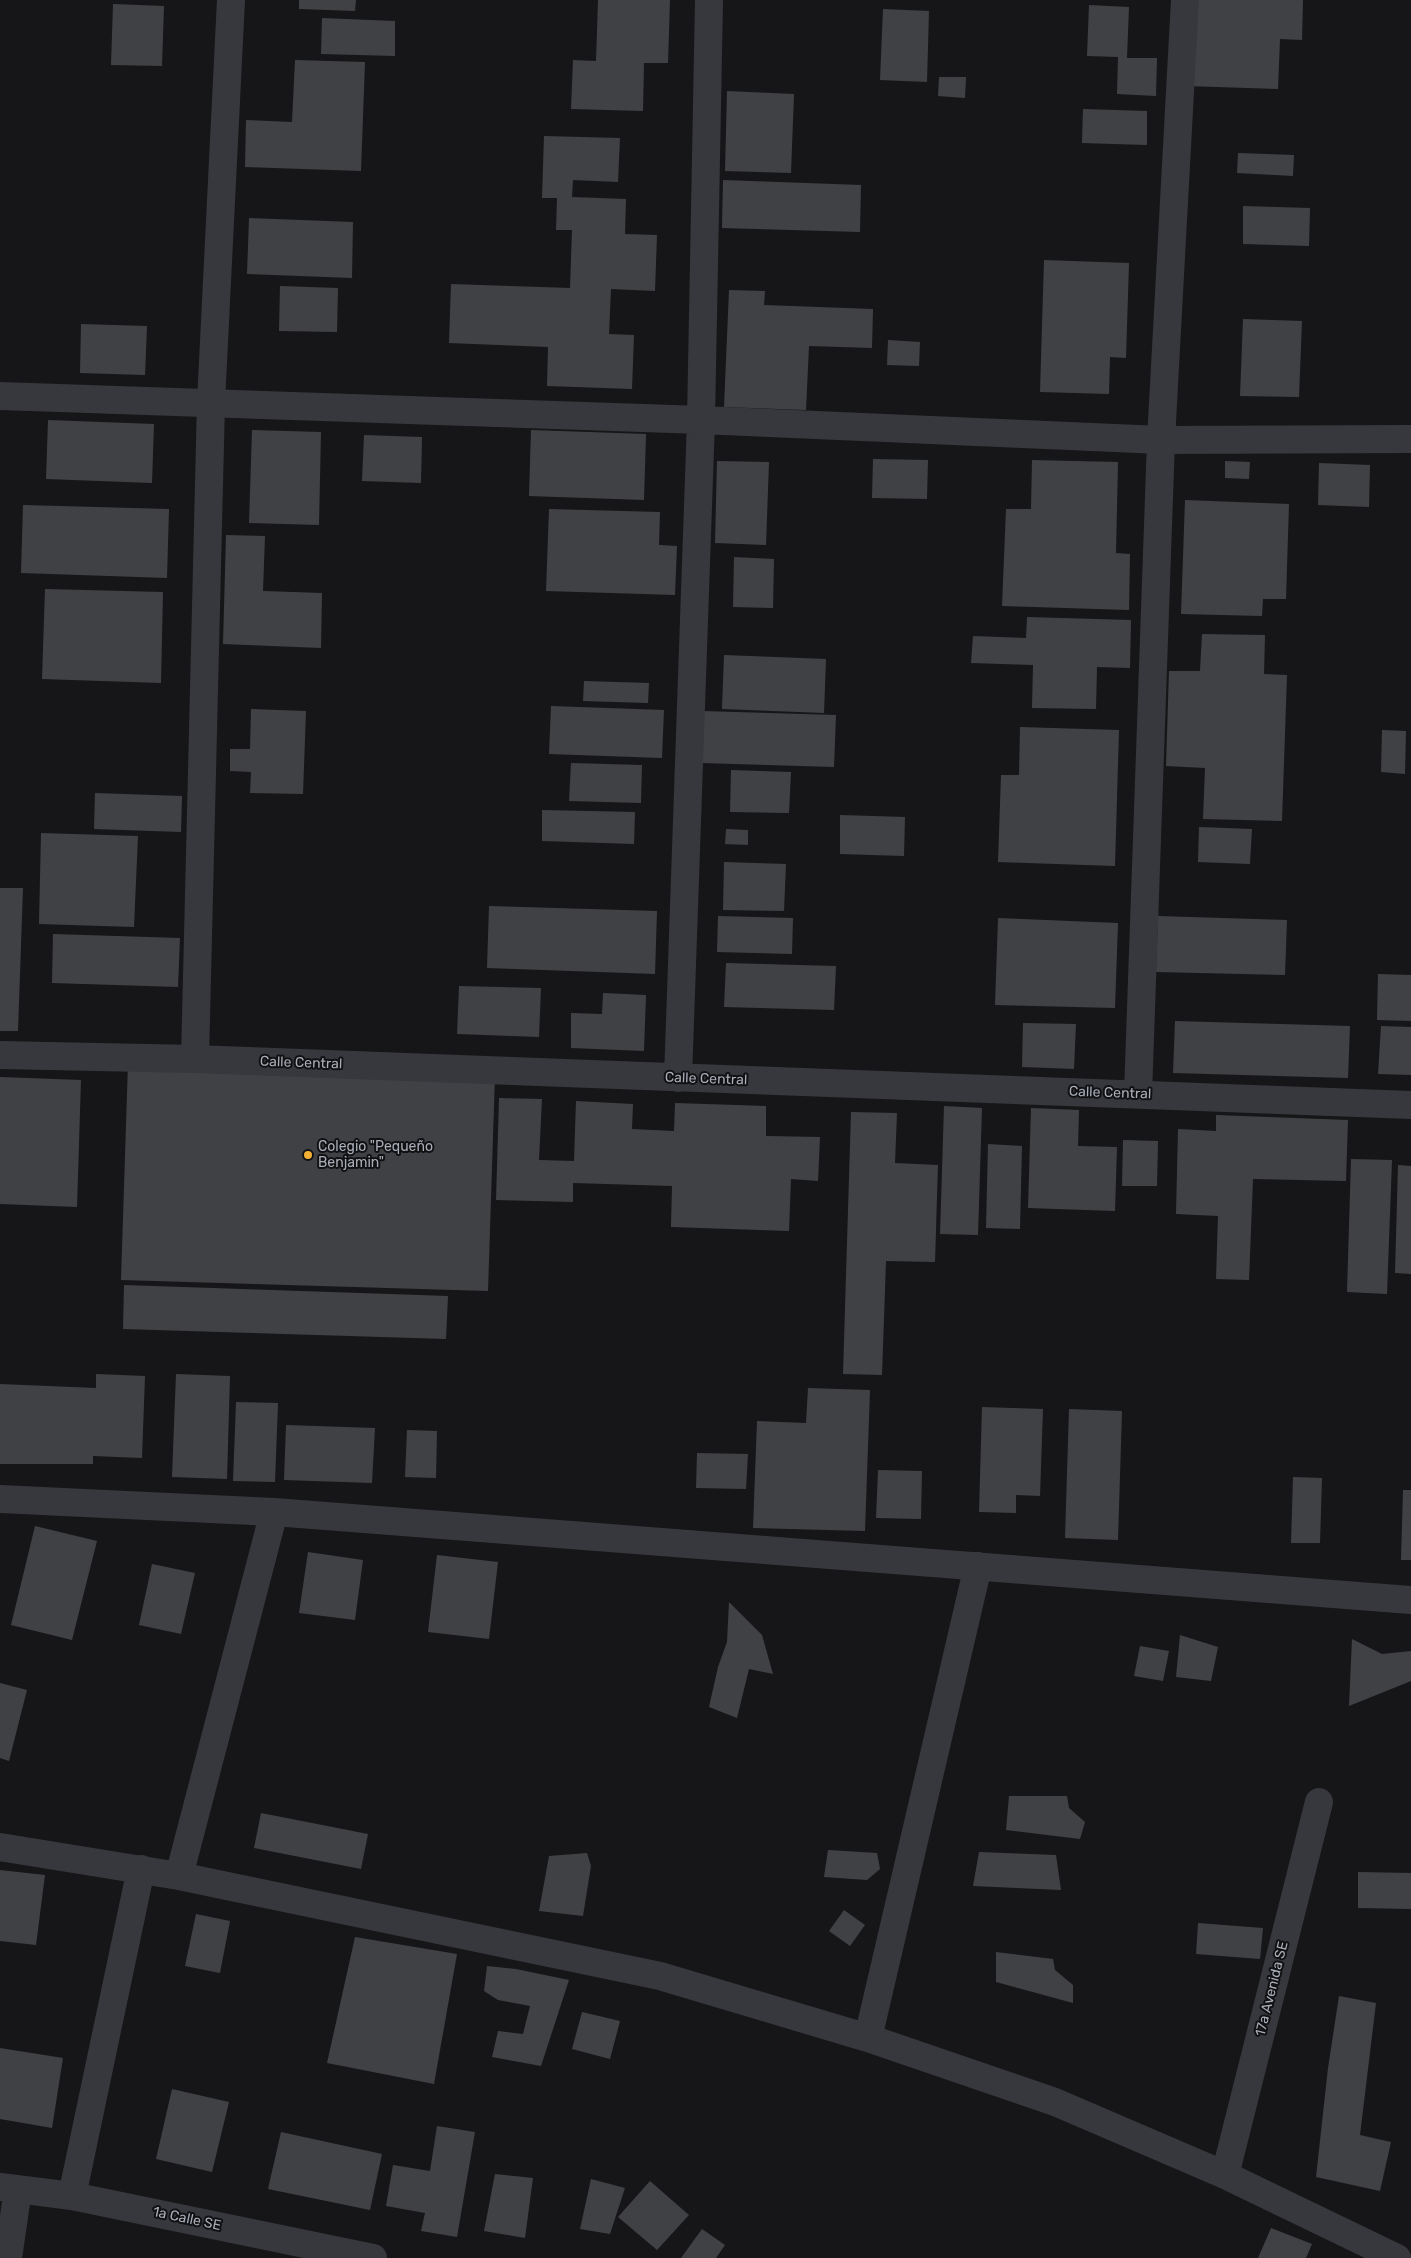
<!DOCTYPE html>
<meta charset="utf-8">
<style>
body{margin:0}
canvas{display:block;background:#161618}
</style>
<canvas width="1411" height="2258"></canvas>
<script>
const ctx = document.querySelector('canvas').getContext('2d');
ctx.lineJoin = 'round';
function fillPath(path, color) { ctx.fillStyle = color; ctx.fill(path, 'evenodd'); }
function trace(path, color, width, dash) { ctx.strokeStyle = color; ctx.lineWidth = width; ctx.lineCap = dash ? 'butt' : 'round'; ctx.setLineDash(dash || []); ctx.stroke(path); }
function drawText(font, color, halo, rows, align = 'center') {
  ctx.font = font + ' Rubik,sans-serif'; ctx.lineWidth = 4; ctx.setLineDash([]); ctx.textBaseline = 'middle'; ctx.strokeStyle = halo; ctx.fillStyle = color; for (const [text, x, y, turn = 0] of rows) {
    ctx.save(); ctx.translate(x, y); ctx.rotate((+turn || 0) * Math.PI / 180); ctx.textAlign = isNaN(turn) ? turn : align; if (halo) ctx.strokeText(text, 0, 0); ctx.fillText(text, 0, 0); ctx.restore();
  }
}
const building = new Path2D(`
 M299,0H356L355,11L299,9Z
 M598,0H670L668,63H644L643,111L571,109L573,60L596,61Z
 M1189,0H1303L1302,40L1280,39L1278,89L1186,86Z
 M113,4L164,6L162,66L111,65Z
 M1089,5L1129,7L1127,58H1157L1156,96L1117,94L1118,57L1087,56Z
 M883,9L929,11L927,82L880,80Z
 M322,18L395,21V56L321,54Z
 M295,60L365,62L361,171L245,167L246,120L292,122Z
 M939,77H966L965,98L938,96Z
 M727,91L794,94L791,173L725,171Z
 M1083,109L1147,111V145L1082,143Z
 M544,136L620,138L618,182L573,180L572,197L626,199L625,234L657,235L655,291L611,289L609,334L634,335L632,389L547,386L548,347L449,343L451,284L570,288L572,230H556L557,198H542Z
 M1238,153L1294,155L1293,176L1237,173Z
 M723,180L861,185L860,232L722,228Z
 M1243,206L1310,208L1309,246L1243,244Z
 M249,218L353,222L352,278L247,274Z
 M1044,260L1129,263L1126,358L1110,357L1109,394L1040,392Z
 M280,286L338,288L337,332L279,331Z
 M729,290L765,291L764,305L873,309L872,348L809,346L806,410L724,407Z
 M1243,319L1302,321L1299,397L1240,396Z
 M81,324L147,326L145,375L80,373Z
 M888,340L920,342L919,366L887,365Z
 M48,420L154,424L152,483L46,479Z
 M252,430L321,432L319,525L249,523Z
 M531,430L646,434L644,500L529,496Z
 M364,435L422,437L421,483L362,481Z
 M873,459L928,460L927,499L872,498Z
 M1032,460L1118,462L1116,553L1130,554L1129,610L1002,606L1006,509H1031Z
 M717,461L769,462L766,545L715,543Z
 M1225,461L1250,462L1249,479L1225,478Z
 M1319,463L1370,465L1369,507L1318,505Z
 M1185,500L1289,504L1286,599H1263L1262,616L1181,614Z
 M23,505L169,509L167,578L21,573Z
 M549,509L660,512L659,545L677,546L675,595L546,591Z
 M226,535L265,536L263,591L322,593L321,648L223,644Z
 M734,557L774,559L773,608L733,607Z
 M45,589L163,592L161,683L42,679Z
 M1027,617L1131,620L1130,668L1097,667L1096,709L1032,708L1033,665L971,663L973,636L1026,638Z
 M1202,634L1265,635L1264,674L1287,675L1282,821L1203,819L1205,768L1166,766L1169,671H1200Z
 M724,655L826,659L824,713L722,709Z
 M584,681L649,683L648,703L583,701Z
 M551,706L664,710L662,758L549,754Z
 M251,709L306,711L303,794L250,793L251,772L230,771V749H250Z
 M702,711L836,715L834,767L701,763Z
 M1020,727L1119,730L1115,866L998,862L1001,775H1019Z
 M1382,730L1406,731L1405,774L1381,772Z
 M571,763L642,765L641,803L569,801Z
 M731,770L791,772L789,813L730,812Z
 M95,793L182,796L181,832L94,829Z
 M542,810L635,812L634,844L542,841Z
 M840,815L905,817L904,856L840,854Z
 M1199,827L1252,829L1250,864L1198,862Z
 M726,829L748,830V845L725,844Z
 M41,833L138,836L134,927L39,924Z
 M724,862L786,864L784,911L723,910Z
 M0,888H23L18,1031H0Z
 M489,906L657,911L655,974L487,968Z
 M718,916L793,918L792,954L717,952Z
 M1158,916L1287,920L1285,975L1156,972Z
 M998,918L1118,923L1115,1008L995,1005Z
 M53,934L180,938L178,987L52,983Z
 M726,963L836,966L834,1010L724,1007Z
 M1378,974L1411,975V1021L1377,1020Z
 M459,986L541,988L539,1037L457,1034Z
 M603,993L646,995L644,1051L571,1048V1013L602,1014Z
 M1175,1021L1350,1026L1348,1078L1173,1073Z
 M1023,1023L1076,1024L1074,1069L1022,1067Z
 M1381,1026L1411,1027V1075L1378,1074Z
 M128,1063L495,1075L488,1291L121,1280Z
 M0,1077L81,1080L77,1207L0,1204Z
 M499,1098L542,1099L539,1160L574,1161L576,1101L633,1104L632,1129L674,1131L675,1103L766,1106V1136L820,1137L818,1181L791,1179L789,1231L671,1227L672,1186L573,1183V1202L496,1200Z
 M944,1106L982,1108L978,1235L940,1234Z
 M1031,1108L1079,1110L1078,1146L1117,1147L1115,1211L1028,1208Z
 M851,1112L897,1113L895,1163L938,1165L935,1262L886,1261L882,1375L843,1374Z
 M1216,1115L1348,1120L1346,1181L1253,1179L1249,1280L1216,1279L1218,1216L1176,1214L1178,1129L1216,1131Z
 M1123,1140L1158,1141L1157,1186H1122Z
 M988,1144L1022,1146L1020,1229L986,1228Z
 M1351,1159L1392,1160L1387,1294L1347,1292Z
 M1398,1165L1411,1166V1274L1395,1273Z
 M124,1285L448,1296L446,1339L123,1329Z
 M96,1374L145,1376L142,1458L93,1456V1464H0V1384L96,1388Z
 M176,1374L230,1376L227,1479L172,1477Z
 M808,1388L870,1390L865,1531L753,1528L757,1421L806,1423Z
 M236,1402L278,1403L275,1482L233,1481Z
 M982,1407L1043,1409L1040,1496L1016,1495V1513L979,1512Z
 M1069,1409L1122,1411L1118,1540L1065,1538Z
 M286,1425L375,1428L372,1483L284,1480Z
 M407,1430L437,1431L436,1478L405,1477Z
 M697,1453L748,1454L746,1489L696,1488Z
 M878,1470L922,1471L921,1519L876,1518Z
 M1293,1477L1322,1478L1320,1543H1291Z
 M1403,1490H1411V1560H1401Z
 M35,1526L97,1541L72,1640L11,1625Z
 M308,1552L363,1560L355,1620L299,1613Z
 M437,1555L498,1562L489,1639L428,1632Z
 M152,1564L195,1573L181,1634L139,1625Z
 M729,1602L762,1635L773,1674L749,1669L737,1718L709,1707L718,1667L727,1642Z
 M1180,1635L1218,1647L1211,1681L1176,1677Z
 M1352,1639L1382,1654L1411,1651V1681L1349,1706Z
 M1140,1646L1169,1651L1163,1681L1134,1676Z
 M0,1683L27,1690L9,1761L0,1758Z
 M1009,1796H1067L1069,1808L1085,1822L1080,1839L1006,1830Z
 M261,1813L368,1834L361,1869L254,1848Z
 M828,1850L877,1853L880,1869L867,1880L824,1877Z
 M979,1852L1056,1855L1061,1890L973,1886Z
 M587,1853L591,1866L583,1916L539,1911L549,1856Z
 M0,1870L45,1875L36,1945L0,1941Z
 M1358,1872L1411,1873V1909L1358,1908Z
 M844,1910L865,1925L850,1946L829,1931Z
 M196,1914L230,1921L220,1973L185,1966Z
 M1198,1923L1263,1928L1260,1959L1196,1954Z
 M355,1937L457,1954L434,2084L327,2063Z
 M996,1952L1053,1959L1055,1970L1073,1985V2003L996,1982Z
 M487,1966L516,1969L569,1980L541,2066L492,2057L498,2031L523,2034L530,2006L498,2000L484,1991Z
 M1339,1996L1376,2003L1360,2135L1391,2142L1380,2191L1316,2177L1328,2068Z
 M582,2012L620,2021L610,2059L572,2049Z
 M0,2048L63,2058L52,2128L0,2119Z
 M172,2089L229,2102L212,2172L156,2159Z
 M437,2126L475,2132L457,2237L421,2231L425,2213L386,2206L393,2165L430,2171Z
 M281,2132L382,2154L370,2210L268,2189Z
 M495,2174L533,2178L525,2238L484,2231Z
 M591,2179L625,2188L610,2234L580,2229Z
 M650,2181L689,2215L657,2250L618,2217Z
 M1271,2228L1312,2244L1306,2258H1258Z
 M702,2229L725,2245L716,2258H681Z`);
const minor = new Path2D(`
 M0,396L701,420L1161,440L1411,439
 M0,1055L195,1059L1411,1105
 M195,1059L211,402L231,0
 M678,1078L701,420L709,0
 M1138,1094L1161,440L1185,0
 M0,1499L274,1512L1411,1600
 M0,1847L179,1876L660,1976L868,2038L1055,2102L1225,2175L1397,2258
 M179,1876L274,1512
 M868,2038L978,1566
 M1225,2175L1319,1802
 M0,2187L72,2196L373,2258
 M72,2196L141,1869
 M8,2258L18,2189`);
const markers = [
 [308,1155,5,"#f2b134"]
];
const streetNames = [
 ["Calle Central",301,1063,2],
 ["Calle Central",706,1079,2],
 ["Calle Central",1110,1093,2],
 ["17a Avenida SE",1272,1989,-76],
 ["1a Calle SE",187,2219,12]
];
const poiNames = [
 ["Colegio \"Pequeño",318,1147],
 ["Benjamin\"",318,1163]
];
fillPath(building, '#404145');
trace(minor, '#37383d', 28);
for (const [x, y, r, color] of markers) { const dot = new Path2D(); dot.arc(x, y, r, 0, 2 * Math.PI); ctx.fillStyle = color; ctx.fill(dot); trace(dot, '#111113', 2); }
drawText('14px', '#a8adb8', '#111113', streetNames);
drawText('14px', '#a8adb8', '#111113', poiNames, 'left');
</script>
